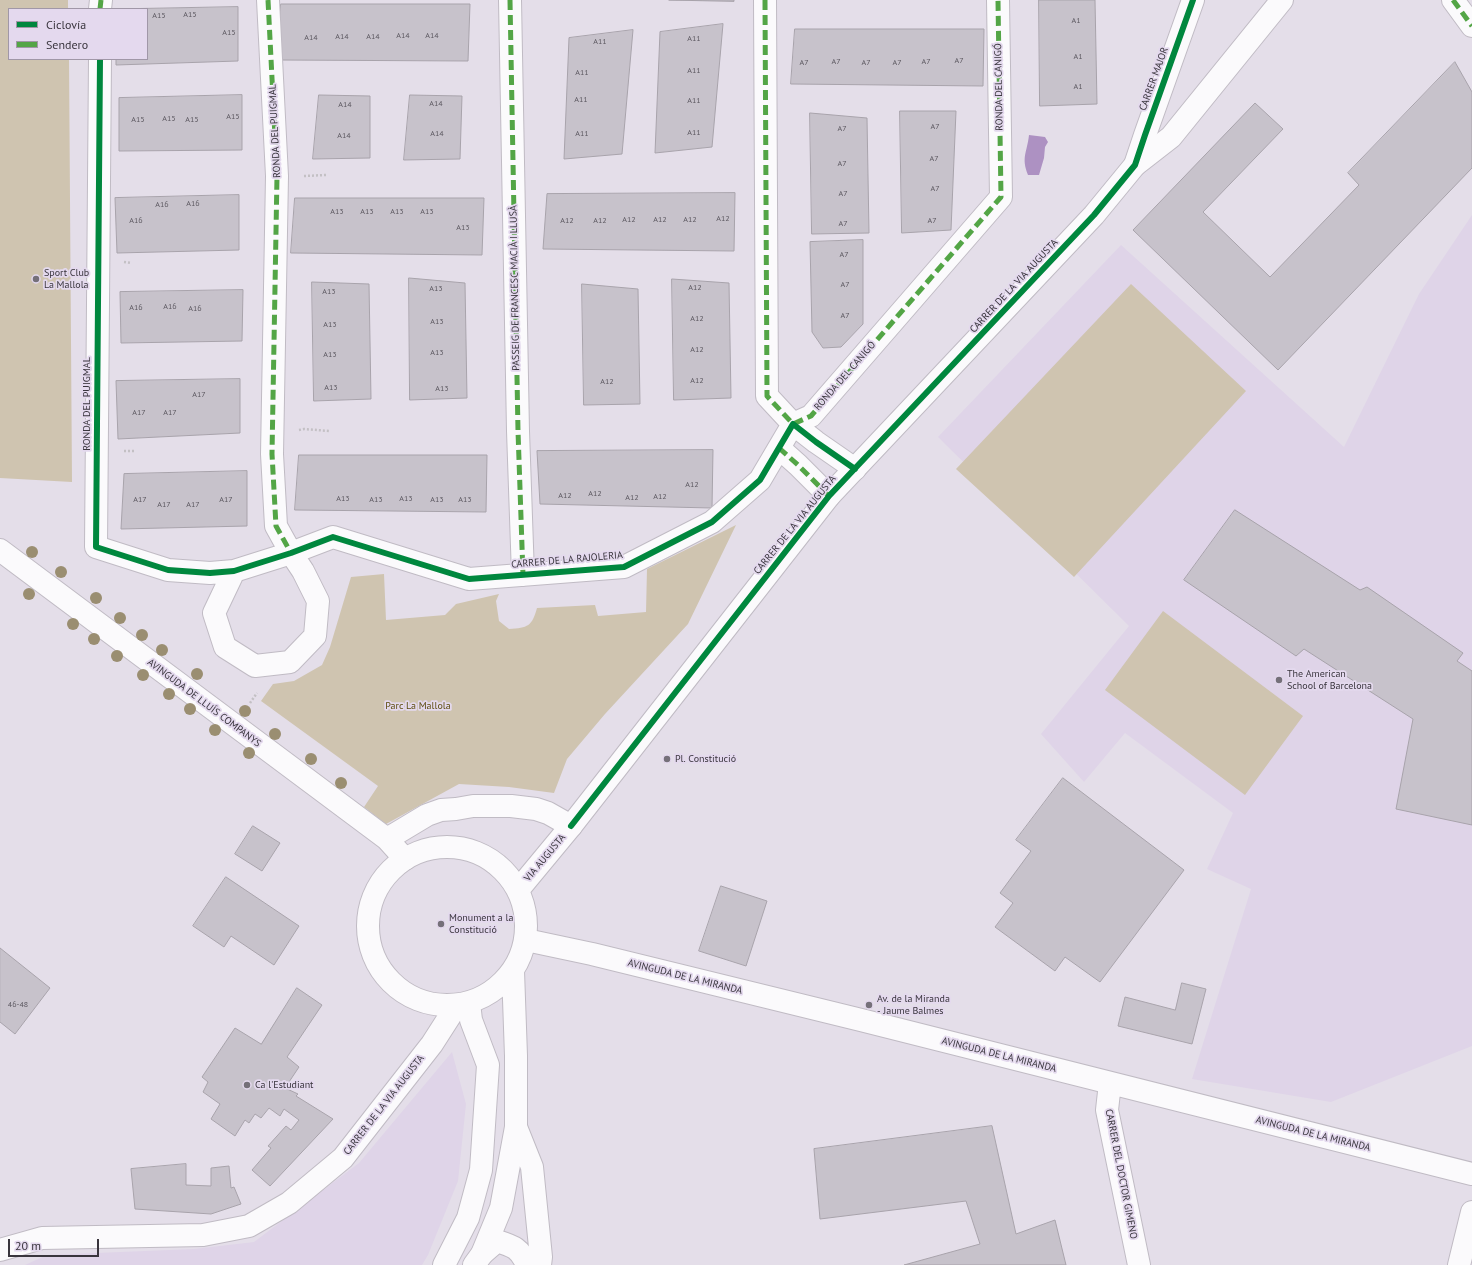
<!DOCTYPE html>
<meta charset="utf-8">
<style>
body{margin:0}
#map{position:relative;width:1472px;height:1265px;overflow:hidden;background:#e4dee9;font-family:"PT Sans",sans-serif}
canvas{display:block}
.legend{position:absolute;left:8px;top:8px;width:140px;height:52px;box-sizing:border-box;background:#e4d9ee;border:1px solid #a097a7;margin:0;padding:5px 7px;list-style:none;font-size:12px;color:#39353d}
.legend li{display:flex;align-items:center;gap:8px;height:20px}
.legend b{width:20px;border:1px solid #a097a7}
.scale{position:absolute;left:8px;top:1239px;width:91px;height:18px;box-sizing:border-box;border:2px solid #39353d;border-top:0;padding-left:5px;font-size:12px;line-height:14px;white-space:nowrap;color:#39353d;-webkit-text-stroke:3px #e4d9ee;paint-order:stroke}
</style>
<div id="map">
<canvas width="1472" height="1265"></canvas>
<ul class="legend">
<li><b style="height:5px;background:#00873e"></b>Ciclovía</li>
<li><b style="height:5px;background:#53a546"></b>Sendero</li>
</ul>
<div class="scale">20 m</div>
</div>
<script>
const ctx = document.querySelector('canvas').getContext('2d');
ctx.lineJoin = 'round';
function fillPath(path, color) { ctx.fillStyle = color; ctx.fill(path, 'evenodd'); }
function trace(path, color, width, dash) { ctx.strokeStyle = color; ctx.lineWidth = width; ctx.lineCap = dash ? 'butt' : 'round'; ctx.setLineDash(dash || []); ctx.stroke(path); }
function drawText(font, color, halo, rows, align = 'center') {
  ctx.font = font + ' "PT Sans",sans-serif'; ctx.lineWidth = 3.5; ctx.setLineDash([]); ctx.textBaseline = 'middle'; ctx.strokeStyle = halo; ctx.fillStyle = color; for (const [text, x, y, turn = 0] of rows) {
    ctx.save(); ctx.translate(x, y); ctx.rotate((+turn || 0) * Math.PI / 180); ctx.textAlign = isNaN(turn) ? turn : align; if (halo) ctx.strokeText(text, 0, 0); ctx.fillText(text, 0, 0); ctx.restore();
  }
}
const built = new Path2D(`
 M1472,215V1046L1331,1102L1192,1079L1251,889L1207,869L1233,813L1125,733L1084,782L1041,734L1129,626L938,437L1121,245L1344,447L1419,294Z
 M452,1052L466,1104L458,1181L428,1255L422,1265H25L47,1255L194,1249L254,1242L359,1163Z`);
const green = new Path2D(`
 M0,0H68V9H9V59H69L72,482L0,478Z
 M1131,284L1246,391L1074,577L956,469Z
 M736,525L688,624L605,714L567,759L554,793L509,787L459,784L386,824L364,807L378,786L261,701L273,684L294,681L322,665L330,647L351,577L384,574L386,620L445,615L456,604L499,594L496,601L499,621L509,629C528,628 532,626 537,608L595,605L598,616L646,612L647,569Z
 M1163,611L1303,716L1245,795L1105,690Z`);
const water = new Path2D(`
 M1029,135L1045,137L1048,142L1045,147L1044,158L1039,175H1028C1021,157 1027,153 1029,135Z`);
const building = new Path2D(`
 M669,0H734V1Z
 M1039,0H1095L1097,104L1040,106Z
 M281,4H470L468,61L277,60Z
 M238,7V61L116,65V59H147V9H115Z
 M723,24L712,147L655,153L660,32Z
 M795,29H984L983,86L791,84Z
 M633,30L622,154L564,159L569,38Z
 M1455,62L1472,92V168L1278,370L1133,230L1255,103L1283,129L1203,212L1270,277L1359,185L1348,173Z
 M242,95V150L119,151V98Z
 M319,95L370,96V158L313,159Z
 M410,95L462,96L460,159L404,160Z
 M900,111H956L951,230L902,233Z
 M810,113L867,118L869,233L812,234Z
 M735,193L734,251L543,249L547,194Z
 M239,195V250L117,253L115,198Z
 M295,198H484L482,255L291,253Z
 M863,240V324L841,347L823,348L812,332L810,242Z
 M409,278L465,283L467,398L410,400Z
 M672,279L729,283L731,398L674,400Z
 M312,282L369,284L371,399L314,401Z
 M582,284L638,289L640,404L584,405Z
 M243,290L242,341L121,343L120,292Z
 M240,379V433L118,439L116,381Z
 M713,450L712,508L540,504L537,451Z
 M299,455H487L486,512L295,510Z
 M247,471V526L121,529L124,474Z
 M1235,510L1360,590L1367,587L1463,653L1457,661L1472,671V825L1396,809L1413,719L1304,649L1296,656L1184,580Z
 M1063,778L1184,870L1100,982L1065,957L1055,971L995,927L1013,903L1000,893L1031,851L1016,840Z
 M253,826L280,843L262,871L235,854Z
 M226,877L299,926L274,965L231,936L224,947L193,926Z
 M721,886L767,901L746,966L699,951Z
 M0,948L50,988L15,1034L0,1022Z
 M1182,983L1206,989L1192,1044L1118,1026L1125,997L1175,1010Z
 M297,988L322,1005L287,1057L299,1067L285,1088L298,1094L296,1096L333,1119L270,1186L252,1170L271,1148L268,1146L286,1126L291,1130L299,1120L284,1109L280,1116L269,1108L261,1118L255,1114L249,1123L245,1120L235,1136L211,1119L220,1104L203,1092L208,1082L202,1077L235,1028L261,1044Z
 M992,1126L1016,1234L1055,1220L1066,1265H904L980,1244L966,1201L820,1219L814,1149Z
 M186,1164V1185L211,1186V1168L229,1166L231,1188L234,1187L241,1204L211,1214L135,1209L131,1169Z`);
const path = new Path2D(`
 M304,176L326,175
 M124,262L131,263
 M299,430L304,429L329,431
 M124,451H135
 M250,703L257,693`);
const street = new Path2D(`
 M510,0L518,431L523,575
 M765,0L767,396L793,424L811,416L1001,197L998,0
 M1453,0L1472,26
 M100,9L101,0
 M100,59L96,547L168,570L210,573L234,571L291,553L333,537L469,579L624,567L712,522L760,480L793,424L816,442L855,469
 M1135,165L1171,137L1282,0
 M779,448L798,465L829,496
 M0,550L387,839L405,859
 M234,571L214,613L225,647L255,666L290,662L315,636L318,601L303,571L291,553L276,526L272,454L277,176L268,0
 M387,839L427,815L441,810L456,809L473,806H511L536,809L548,813L571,826
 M526,940L592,954L861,1020L1472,1174
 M1110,1083L1107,1110L1139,1265
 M516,1127L532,1167L541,1257L540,1265
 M0,1250L42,1238L203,1235L249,1226L289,1203L343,1158L432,1044L457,1005
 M482,1254L497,1241C513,1246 520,1248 527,1265
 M1459,1265L1472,1212`);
const secondary = new Path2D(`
 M368 926a79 79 0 1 1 158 0a79 79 0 1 1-158 0Z
 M518,890L571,826L829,496L1094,215L1135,165L1145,135L1193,0
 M444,1265L468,1218L481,1170L488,1065L471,1020L469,1003
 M474,1265L482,1254L501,1208L516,1127V1056L513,971`);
const quiet = new Path2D(`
 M268,0L277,176L272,454L276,526L291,553
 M510,0L518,431L523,575
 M765,0L767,396L793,424L811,416L1001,197L998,0
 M1453,0L1472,26
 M100,9L101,0
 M779,448L798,465L829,496`);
const cycleway = new Path2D(`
 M100,59L96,547L168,570L210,573L234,571L291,553L333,537L469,579L624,567L712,522L760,480L793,424L816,442L855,469
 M571,826L829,496L1094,215L1135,165L1145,135L1193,0`);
const trees = [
 [32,552],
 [61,572],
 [29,594],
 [96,598],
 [120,618],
 [73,624],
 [142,635],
 [94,639],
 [162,650],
 [117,656],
 [197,674],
 [143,675],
 [169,694],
 [190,709],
 [245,711],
 [215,730],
 [275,734],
 [249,753],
 [311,759],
 [341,783]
];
const markers = [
 [36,279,4,"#757079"],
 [1279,680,4,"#757079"],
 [667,759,4,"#757079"],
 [441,924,4,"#757079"],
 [869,1005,4,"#757079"],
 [247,1085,4,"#757079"]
];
const numberNames = [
 ["A15",190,15],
 ["A15",159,16],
 ["A1",1076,21],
 ["A15",229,33],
 ["A14",403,36],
 ["A14",432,36],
 ["A14",342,37],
 ["A14",373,37],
 ["A14",311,38],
 ["A11",694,39],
 ["A11",600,42],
 ["A1",1078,57],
 ["A7",959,61],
 ["A7",836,62],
 ["A7",926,62],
 ["A7",804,63],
 ["A7",866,63],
 ["A7",897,63],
 ["A11",694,71],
 ["A11",582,73],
 ["A1",1078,87],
 ["A11",581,100],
 ["A11",694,101],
 ["A14",436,104],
 ["A14",345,105],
 ["A15",233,117],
 ["A15",169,119],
 ["A15",138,120],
 ["A15",192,120],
 ["A7",935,127],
 ["A7",842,129],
 ["A11",694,133],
 ["A14",437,134],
 ["A11",582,134],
 ["A14",344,136],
 ["A7",934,159],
 ["A7",842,164],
 ["A7",935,189],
 ["A7",843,194],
 ["A16",193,204],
 ["A16",162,205],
 ["A13",337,212],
 ["A13",367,212],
 ["A13",397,212],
 ["A13",427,212],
 ["A12",723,219],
 ["A12",629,220],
 ["A12",660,220],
 ["A12",690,220],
 ["A16",136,221],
 ["A12",567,221],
 ["A12",600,221],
 ["A7",932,221],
 ["A7",843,224],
 ["A13",463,228],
 ["A7",844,255],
 ["A7",845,285],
 ["A12",695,288],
 ["A13",436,289],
 ["A13",329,292],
 ["A16",170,307],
 ["A16",136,308],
 ["A16",195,309],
 ["A7",845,316],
 ["A12",697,319],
 ["A13",437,322],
 ["A13",330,325],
 ["A12",697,350],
 ["A13",437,353],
 ["A13",330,355],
 ["A12",697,381],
 ["A12",607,382],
 ["A13",331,388],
 ["A13",442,389],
 ["A17",199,395],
 ["A17",139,413],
 ["A17",170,413],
 ["A12",692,485],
 ["A12",595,494],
 ["A12",565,496],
 ["A12",660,497],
 ["A12",632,498],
 ["A13",343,499],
 ["A13",406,499],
 ["A17",140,500],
 ["A17",226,500],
 ["A13",376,500],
 ["A13",437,500],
 ["A13",465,500],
 ["A17",164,505],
 ["A17",193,505],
 ["46-48",18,1005]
];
const streetNames = [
 ["CARRER MAJOR",1154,79,-70],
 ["RONDA DEL CANIGÓ",999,87,-91],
 ["RONDA DEL PUIGMAL",275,131,-93],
 ["CARRER DE LA VIA AUGUSTA",1014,286,-47],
 ["PASSEIG DE FRANCESC MACIÀ I LLUSÀ",515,288,-91],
 ["RONDA DEL CANIGÓ",845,376,-49],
 ["RONDA DEL PUIGMAL",87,404,-90],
 ["CARRER DE LA VIA AUGUSTA",795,525,-51],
 ["CARRER DE LA RAJOLERIA",567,560,-5],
 ["AVINGUDA DE LLUÍS COMPANYS",204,703,37],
 ["VIA AUGUSTA",545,858,-50],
 ["AVINGUDA DE LA MIRANDA",685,977,14],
 ["AVINGUDA DE LA MIRANDA",999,1055,14],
 ["CARRER DE LA VIA AUGUSTA",384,1105,-52],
 ["AVINGUDA DE LA MIRANDA",1313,1134,14],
 ["CARRER DEL DOCTOR GIMENO",1121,1174,79]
];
const poiNames = [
 ["Sport Club",44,273],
 ["La Mallola",44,285],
 ["The American",1287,674],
 ["School of Barcelona",1287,686],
 ["Pl. Constitució",675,759],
 ["Monument a la",449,918],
 ["Constitució",449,930],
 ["Av. de la Miranda",877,999],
 ["- Jaume Balmes",877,1011],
 ["Ca l'Estudiant",255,1085]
];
const parkNames = [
 ["Parc La Mallola",418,706]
];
fillPath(built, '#dfd4e8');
fillPath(green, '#cfc4b0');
fillPath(water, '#ad91c2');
fillPath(building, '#c7c2cb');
trace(building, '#a8a3ab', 1);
trace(street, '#c0bbc4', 24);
trace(secondary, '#c0bbc4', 24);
trace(path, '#c3c0c4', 2.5, [2, 2]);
trace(street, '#fbfafc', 22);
trace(secondary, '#fbfafc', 22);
trace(quiet, '#53a546', 5, [10, 5]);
trace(cycleway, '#00873e', 6);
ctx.fillStyle = '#9a8e71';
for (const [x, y] of trees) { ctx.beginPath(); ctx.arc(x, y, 6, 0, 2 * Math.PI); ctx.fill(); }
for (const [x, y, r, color] of markers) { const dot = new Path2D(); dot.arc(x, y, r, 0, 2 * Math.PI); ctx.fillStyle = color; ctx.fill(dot); trace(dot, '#e4d9ee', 1.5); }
drawText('8px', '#5c5860', null, numberNames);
drawText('10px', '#39353d', '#e4d9ee', streetNames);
drawText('10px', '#39353d', '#e4d9ee', poiNames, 'left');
drawText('10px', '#5d4d0e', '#e4d9ee', parkNames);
</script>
